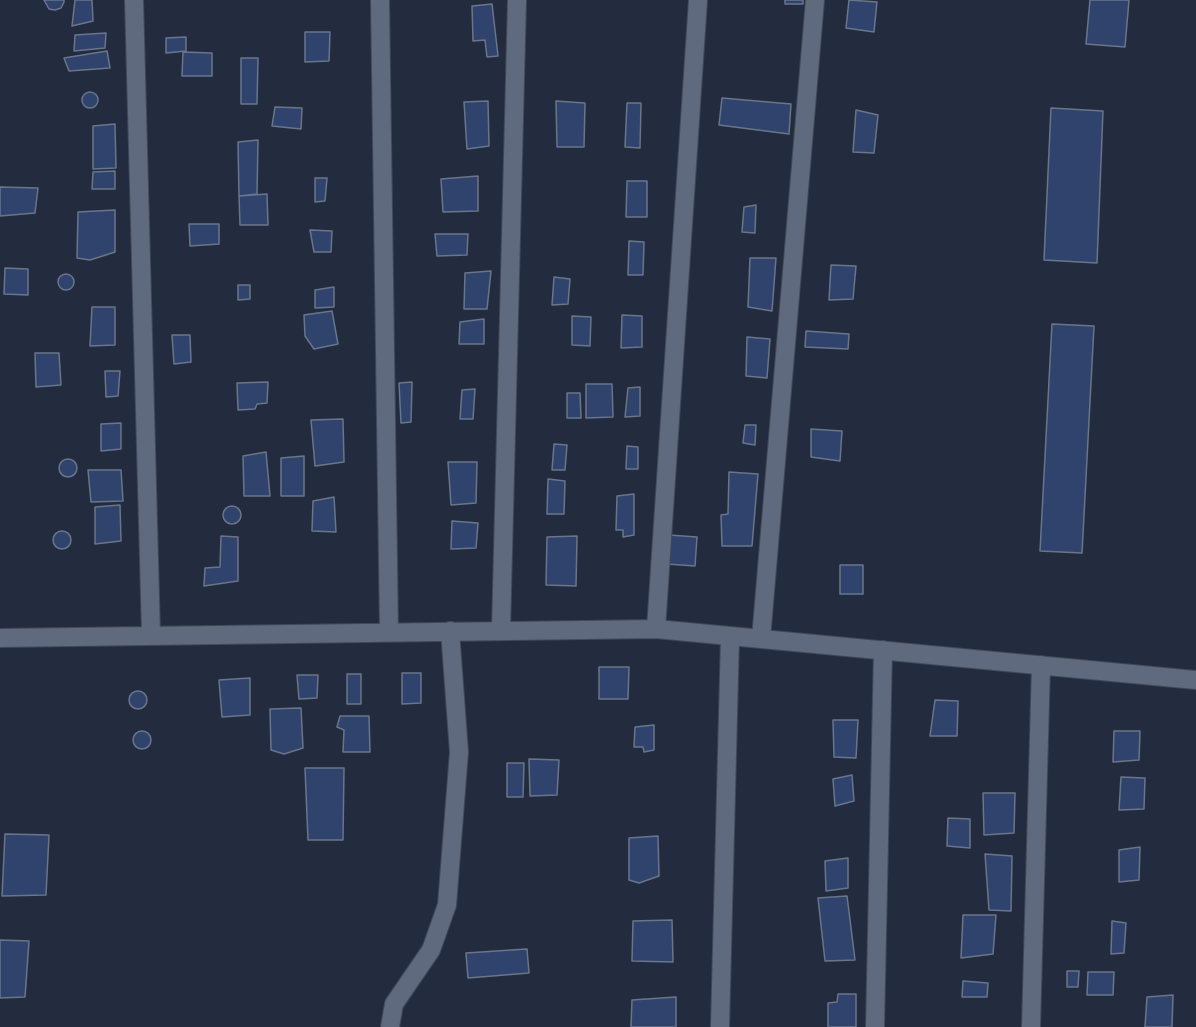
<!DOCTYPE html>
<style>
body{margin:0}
canvas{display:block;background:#232c3f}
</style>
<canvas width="1196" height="1027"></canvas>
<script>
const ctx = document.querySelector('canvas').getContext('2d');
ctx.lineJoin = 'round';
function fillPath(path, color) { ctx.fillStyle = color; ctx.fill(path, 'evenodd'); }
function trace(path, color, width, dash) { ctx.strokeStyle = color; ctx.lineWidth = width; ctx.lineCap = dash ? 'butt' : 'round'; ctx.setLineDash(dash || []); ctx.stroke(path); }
const building = new Path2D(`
 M44,0H64V2L61,8L55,10L49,9Z
 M75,0H92L93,21L72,26Z
 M785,0H803V4H785Z
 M849,0L877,2L874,32L846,28Z
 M1090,0H1129L1125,47L1086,44Z
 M492,4L498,56L487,57L485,40L473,41L472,6Z
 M305,32H330L329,61L305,62Z
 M106,33L105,48L74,51L75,35Z
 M186,37V51L166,53V38Z
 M107,51L110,68L69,71L64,58Z
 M183,52L212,53V76H182Z
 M241,58H258L257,104H241Z
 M82 100a8 8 0 1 1 16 0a8 8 0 1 1-16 0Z
 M722,98L791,104L789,134L719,125Z
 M488,101L489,146L467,149L464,102Z
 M556,101L585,103L584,147H557Z
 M627,103H641L640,148L625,147Z
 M275,107L302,108L301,129L272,126Z
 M1051,108L1103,111L1097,263L1044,260Z
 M856,110L878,115L874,153L853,152Z
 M115,124L116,168L93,169V126Z
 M258,140L257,194L239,196L238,142Z
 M115,171V189H92L93,172Z
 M478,176V211L443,212L441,179Z
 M315,178H327L325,201L315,202Z
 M627,181H647V217H626Z
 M0,187L38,188L35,213L0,216Z
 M267,194L268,225H240L239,196Z
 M756,205L755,233L742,232L744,207Z
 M115,210V252L90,260L77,258L78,212Z
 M189,224H219V244L190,246Z
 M310,230L332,231L331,252H314Z
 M435,234H468L467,255L437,256Z
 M629,241L644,242L643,275H628Z
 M750,258H776L772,311L748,307Z
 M831,265L856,266L853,299L829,300Z
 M5,268L28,269V295L4,294Z
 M491,271L487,309H464L465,273Z
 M58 282a8 8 0 1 1 16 0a8 8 0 1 1-16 0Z
 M554,277L570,279L568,304L552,305Z
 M238,285H250V299L238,300Z
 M334,287V307L315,308V290Z
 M92,307H115V345L90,346Z
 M332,311L338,344L314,349L305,336L304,315Z
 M622,315L642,316V347L621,348Z
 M572,316L591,317L590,346L572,345Z
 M484,319V344H459L460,322Z
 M1052,324L1094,326L1082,553L1040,551Z
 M806,331L849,334L848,349L805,347Z
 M172,335H190L191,362L174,364Z
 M747,337L770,339L767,378L746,376Z
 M35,353H59L61,385L36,387Z
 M105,371H120L118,396L106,397Z
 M268,382L267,403L257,404L255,409L238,410L237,383Z
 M412,382L411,422L401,423L399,383Z
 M586,384H612L613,417L586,418Z
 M640,387V416L625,417L628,388Z
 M475,389L473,419H460L462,390Z
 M567,393H580L581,418H567Z
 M343,419L344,462L315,466L311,420Z
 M121,423V449L101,451V424Z
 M745,425H756L755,445L743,443Z
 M811,429L842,431L840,461L811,457Z
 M554,444L567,445L565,470H552Z
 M627,446L638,447V469H626Z
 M266,452L270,496H244L243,456Z
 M304,456V496H281V458Z
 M59 468a9 9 0 1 1 18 0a9 9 0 1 1-18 0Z
 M448,462H477L476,503L451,505Z
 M88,470H121L123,501L91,502Z
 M729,472L758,474L752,546H722L721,515L728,514Z
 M548,479L565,481L564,514H547Z
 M634,494V535L623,537V530H616L617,496Z
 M334,497L336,532L312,531L313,501Z
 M120,505L121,541L95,544V507Z
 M223 515a9 9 0 1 1 18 0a9 9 0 1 1-18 0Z
 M452,521L478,523L476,548L451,549Z
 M53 540a9 9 0 1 1 18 0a9 9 0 1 1-18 0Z
 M669,535L697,537L695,566L667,564Z
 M221,536L238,537V581L204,586L205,568L220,567Z
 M577,536L576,586L546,585L547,537Z
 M840,565H863V594H840Z
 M599,667H629L628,699H599Z
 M402,673H421V703L402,704Z
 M347,674H361V704H347Z
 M297,675H318L317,698L299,699Z
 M250,678V715L222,717L219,680Z
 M129 700a9 9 0 1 1 18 0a9 9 0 1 1-18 0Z
 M935,700L958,701L957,736H930Z
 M301,708L303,748L284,754L271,750L270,709Z
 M340,716H369L370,752H343L344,730L337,727Z
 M833,720H858L856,758L834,757Z
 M654,725V750L644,752L643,747H634L635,727Z
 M1114,731H1140L1139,760L1113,762Z
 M133 740a9 9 0 1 1 18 0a9 9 0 1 1-18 0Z
 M529,759L559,760L557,795L530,796Z
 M507,763H524L523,797H507Z
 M305,768H344L343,840H308Z
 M852,775L854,801L835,806L833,779Z
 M1121,777L1145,778L1144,809L1119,810Z
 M983,793H1015L1014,833L984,835Z
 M948,818L970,819V848L947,846Z
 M5,834L49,835L46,895L2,896Z
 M658,836L659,876L639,883L629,880V838Z
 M1140,847L1139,880L1119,882V850Z
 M985,854L1012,856L1011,911L989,910Z
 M848,858V888L826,891L825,861Z
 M847,896L855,960L825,961L818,898Z
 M963,915H996L993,954L961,958Z
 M672,920L673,962L632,961L633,921Z
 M1112,921L1126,923L1124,953L1111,954Z
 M0,940L29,941L25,997L0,998Z
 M527,949L529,973L468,978L466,953Z
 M1067,971H1079L1078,987H1067Z
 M1088,972H1114L1113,995H1087Z
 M963,981L988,983L987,997H962Z
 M838,994H856V1027H828V1003L837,1002Z
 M1173,995L1172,1027H1145L1147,997Z
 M676,997V1027H631L632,1000Z`);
const minor = new Path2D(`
 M134,0L151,634
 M380,0L389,631
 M656,629L698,0
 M501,630L517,0
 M0,638L656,629L1196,680
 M761,639L815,0
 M390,1027L394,1004L431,950L447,905L459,752L450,631
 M720,1027L730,637
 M875,1027L883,650
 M1031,1027L1041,665`);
fillPath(building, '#2f436c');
trace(building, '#69758a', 1.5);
trace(minor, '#414958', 20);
trace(minor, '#5f6a7f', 18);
</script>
